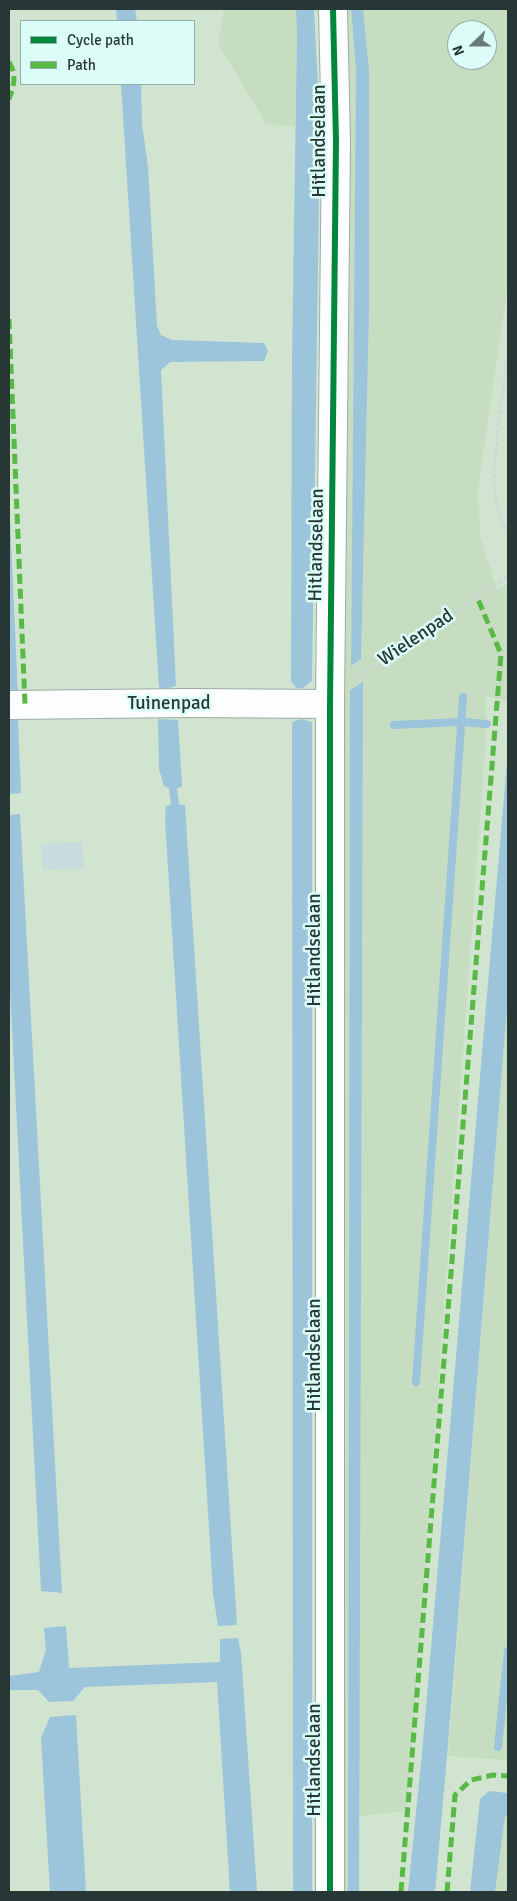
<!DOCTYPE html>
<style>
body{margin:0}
#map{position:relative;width:517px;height:1901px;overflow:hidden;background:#e4f5f2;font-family:Signika,sans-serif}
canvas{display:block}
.frame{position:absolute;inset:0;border:10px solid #273735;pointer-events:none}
.legend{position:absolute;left:20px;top:20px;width:175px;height:65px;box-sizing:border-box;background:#dcfdf7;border:1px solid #94aea9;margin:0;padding:6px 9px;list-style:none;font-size:15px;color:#273735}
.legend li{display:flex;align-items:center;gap:10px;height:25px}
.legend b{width:25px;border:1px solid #94aea9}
.north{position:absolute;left:447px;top:20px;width:50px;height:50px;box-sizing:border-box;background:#dcfdf7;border:1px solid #94aea9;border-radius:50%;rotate:248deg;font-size:14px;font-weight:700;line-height:20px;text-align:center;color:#273735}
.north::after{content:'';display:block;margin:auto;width:18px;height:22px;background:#697a77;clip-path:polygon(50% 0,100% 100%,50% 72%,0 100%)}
</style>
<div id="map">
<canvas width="517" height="1901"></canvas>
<div class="frame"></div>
<ul class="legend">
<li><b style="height:6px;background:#00873e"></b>Cycle path</li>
<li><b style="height:6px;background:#58b947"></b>Path</li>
</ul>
<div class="north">N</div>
</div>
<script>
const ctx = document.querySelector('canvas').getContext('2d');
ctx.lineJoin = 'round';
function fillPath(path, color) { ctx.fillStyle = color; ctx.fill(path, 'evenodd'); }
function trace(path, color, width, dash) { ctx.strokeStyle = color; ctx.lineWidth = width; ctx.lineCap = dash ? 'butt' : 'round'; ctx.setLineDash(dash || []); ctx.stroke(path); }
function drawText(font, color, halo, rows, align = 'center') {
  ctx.font = font + ' Signika,sans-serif'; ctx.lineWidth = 5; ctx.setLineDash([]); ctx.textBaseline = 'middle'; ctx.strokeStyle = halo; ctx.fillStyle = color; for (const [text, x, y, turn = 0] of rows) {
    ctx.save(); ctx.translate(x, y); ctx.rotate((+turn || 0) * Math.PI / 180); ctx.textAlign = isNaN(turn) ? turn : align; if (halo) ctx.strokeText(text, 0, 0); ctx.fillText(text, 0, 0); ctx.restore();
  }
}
const green = new Path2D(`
 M9,9H508V1892H9ZM21,21H194V84H21ZM457,30H487V60H457Z`);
const forest = new Path2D(`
 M224,9H296L297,34L295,126L266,124L218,43Z
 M341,9H351L356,70L351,666L361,659L369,312V71L363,9H508V285L478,489L480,536L497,589L508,583V702L486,696L487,724L407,1811L359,1816L363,683L350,690L348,1892H342ZM457,30H487V60H457Z
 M508,995V1760L448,1756Z
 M505,1815L508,1816V1892H495Z`);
const water = new Path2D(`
 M116,9H135L137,21H117Z
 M296,9H314L320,125L312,681L303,688H296L291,681V676L292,357L297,34Z
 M351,9H363L369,70V312L361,659L351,666L356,70Z
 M121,84H141L142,124L148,167L157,326L161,335L172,340L264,343L268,351L264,361L170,362L161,370L176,686L166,689L159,687Z
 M9,494L18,696H9Z
 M363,682L359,1892H348L350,690Z
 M158,719L178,720L182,786C176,791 170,789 164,786L159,769Z
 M301,719L312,722V1892H293L292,722Z
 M9,720H18L21,793L9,794Z
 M508,750V995L447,1756L435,1892H408L422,1753Z
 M175,804L185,805L237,1625L218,1626L213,1593L165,819L166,806Z
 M20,814L62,1593L41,1591L9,970V815Z
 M66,1626L69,1668L220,1662V1639L238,1638L241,1653L257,1892H230L217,1682L85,1687L73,1701L49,1702L38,1690H9V1676L39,1672L46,1649L44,1628Z
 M76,1715L86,1892H50L41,1738L50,1717Z
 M489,1791L508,1793V1816H505L495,1892H470L480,1799Z`);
const stream = new Path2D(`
 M394,725L461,722L487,724
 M172,780L176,813
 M416,1382L463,697
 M498,1747L508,1651`);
const building = new Path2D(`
 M82,842L84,868L43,870L41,844Z`);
const path = new Path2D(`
 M508,352L499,416L494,474L496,503L508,535
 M358,675L389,658L508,576`);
const minor = new Path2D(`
 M9,705L187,703L330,704
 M330,1892V704L336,141L333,9`);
const quiet = new Path2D(`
 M9,62C17,74 14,86 9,99
 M9,319L25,705
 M401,1892L501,654L477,597
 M447,1892L455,1795L471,1780L493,1775L508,1776`);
const cycleway = new Path2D(`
 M330,1892V704L336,141L333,9`);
const streetNames = [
 ["Hitlandselaan",320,141,-90],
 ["Hitlandselaan",317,545,-89],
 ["Wielenpad",416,638,-34],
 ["Tuinenpad",169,704],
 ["Hitlandselaan",315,950,-90],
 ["Hitlandselaan",315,1355,-90],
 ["Hitlandselaan",315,1760,-90]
];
fillPath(green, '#d1e4cf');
fillPath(forest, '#c6ddc2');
fillPath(water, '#9cc5db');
trace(stream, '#9cc5db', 8);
fillPath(building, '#c7dcdd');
trace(minor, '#9caca9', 30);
trace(path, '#d1d6d6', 3, [4, 2.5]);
trace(minor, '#fbfefd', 28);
trace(quiet, '#58b947', 5, [10, 5]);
trace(cycleway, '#00873e', 6);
drawText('19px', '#273735', '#dcfdf7', streetNames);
</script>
